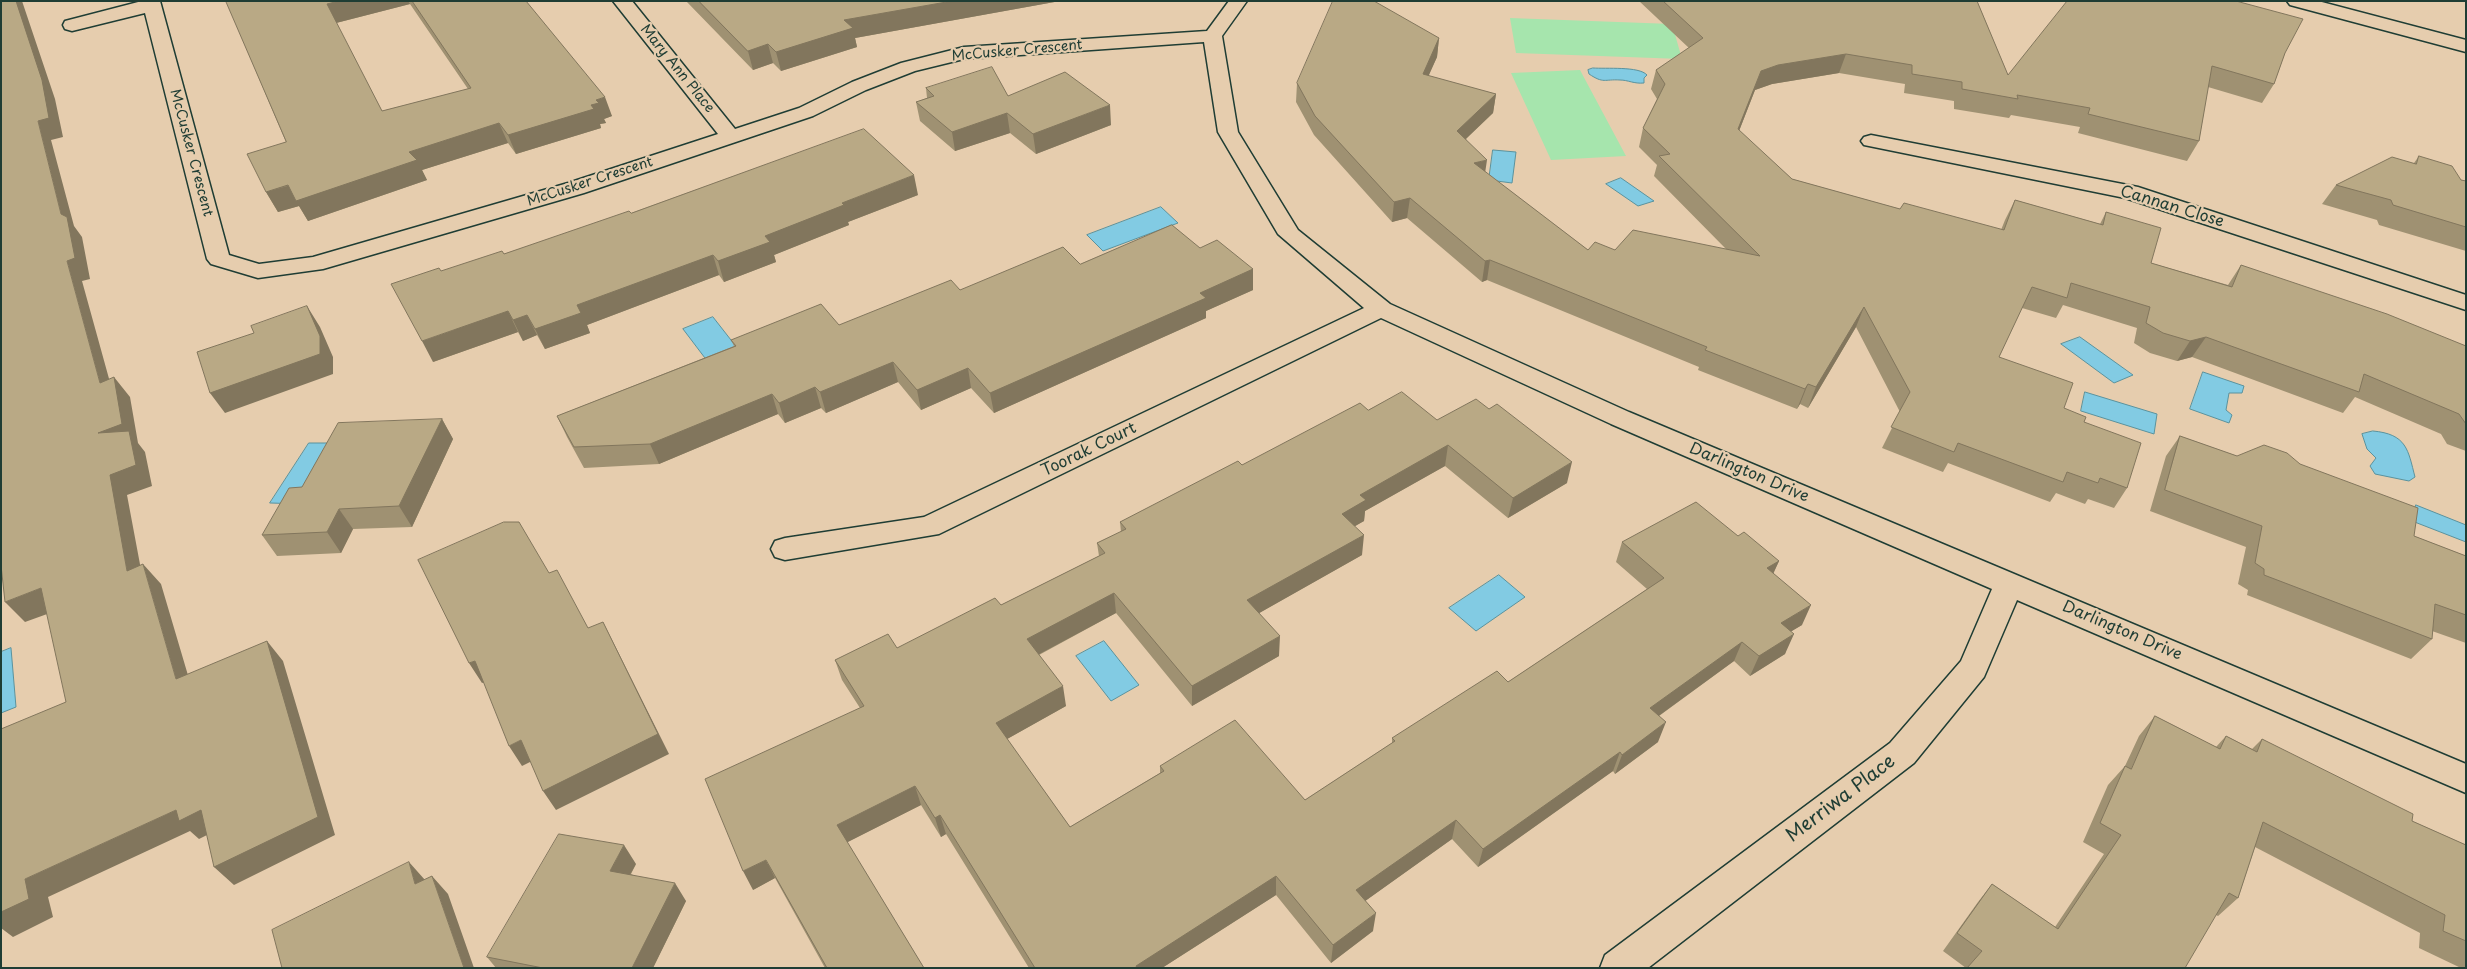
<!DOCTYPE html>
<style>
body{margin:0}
#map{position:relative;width:2467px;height:969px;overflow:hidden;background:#e6cdae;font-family:"Playpen Sans",sans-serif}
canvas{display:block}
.frame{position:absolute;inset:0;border:2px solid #1f3d34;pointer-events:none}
</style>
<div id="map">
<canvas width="2467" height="969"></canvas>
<div class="frame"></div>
</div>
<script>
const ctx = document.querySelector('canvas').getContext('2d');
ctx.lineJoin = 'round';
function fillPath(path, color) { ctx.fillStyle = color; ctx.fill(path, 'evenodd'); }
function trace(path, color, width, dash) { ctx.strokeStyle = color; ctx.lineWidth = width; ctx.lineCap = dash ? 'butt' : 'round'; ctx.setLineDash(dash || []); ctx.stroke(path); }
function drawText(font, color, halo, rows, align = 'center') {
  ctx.font = font + ' "Playpen Sans",sans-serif'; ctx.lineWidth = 4.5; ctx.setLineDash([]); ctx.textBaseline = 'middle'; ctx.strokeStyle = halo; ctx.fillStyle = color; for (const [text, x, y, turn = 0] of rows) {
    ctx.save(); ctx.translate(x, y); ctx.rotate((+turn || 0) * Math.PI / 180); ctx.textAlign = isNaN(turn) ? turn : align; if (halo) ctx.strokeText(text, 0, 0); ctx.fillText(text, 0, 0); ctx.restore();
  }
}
const green = new Path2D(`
 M1510,18L1672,24L1682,59L1516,53Z
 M1580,70L1626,156L1551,160L1511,73Z`);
const water = new Path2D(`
 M1593,68C1606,69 1639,66 1647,75L1644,78V83C1634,84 1628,80 1620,80C1604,79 1604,84 1589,74L1588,70Z
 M1493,150L1516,152L1512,183L1489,180Z
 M1621,178L1654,201L1638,206L1606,184Z
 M1161,207L1178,223L1103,251L1087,235Z
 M713,317L738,349L708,362L683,329Z
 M2080,337L2133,375L2114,383L2061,344Z
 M2203,372L2244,386L2242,393H2229L2226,410L2232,415L2229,423L2190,409Z
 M2085,392L2157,414L2154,434L2081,411Z
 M2373,431C2407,434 2408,450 2415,477L2409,481L2375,474L2370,466L2376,458L2367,449L2362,434Z
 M309,443H343L305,504L270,503Z
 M2416,505L2466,525V542L2412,521Z
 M1499,575L1525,597L1476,631L1449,608Z
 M1104,641L1139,685L1111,701L1076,656Z
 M11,648L16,707L1,713V652Z`);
const minor = new Path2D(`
 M142,1H160L229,255L259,264L313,257L568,183L718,134L613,1H632L735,129L799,108L852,82L901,63L964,47L1207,31L1229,1H1247L1222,36L1238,132L1298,230L1390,304L1629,412L2466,764V793L2017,600L1984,677L1914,763L1648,968H1600L1605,955L1890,743L1961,661L1992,589L1611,424L1381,318L939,534L785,560L775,557L771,549L775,541L785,538L924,517L1364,308L1278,234L1218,132L1204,42L964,59L915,71L866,90L813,116L584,193L323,269L258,278L211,264L207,259L145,13L72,31L65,29L63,25L65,21Z
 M2287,1H2318L2466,40V52L2290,5Z
 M1871,135L2138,187L2466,295V310L2125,198L1864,145L1861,141L1864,137Z`);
const wall = new Path2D(`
 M226,1H526L612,116L604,119L606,123L600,124L601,128L516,154L508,143L422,170L427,180L308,221L299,206L278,212L266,192L286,142ZM410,4L468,89L382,111L336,23Z
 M686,1H1060L855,38L857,47L781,71L773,63L753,70Z
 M1639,1H1977L2008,75L2285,53L2274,84L2262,103L2208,87L2199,141L2187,161L2078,133L2080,127L2011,115L2009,118L1954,109V101L1904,93L1905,84L1839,73L1772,84L1755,90L1739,131L1792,179L1900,209L2001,230L2005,220L2015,200L2100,224L2106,212L2151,263L2228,285L2241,265L2466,346V451L2447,444L2441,434L2355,397L2343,413L2192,357L2177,361L2150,353L2134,343L2137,328L2063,305L2056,318L2022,308L1999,357L2064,408L2084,422L2127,488L2114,508L2088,499L2085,504L2056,493L2050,502L1948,463L1943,472L1882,448L1900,412L1856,327L1808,408L1800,404L1797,409L1698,370L1699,367L1487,280L1482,282L1407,218L1392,222L1314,135L1296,102L1297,83L1439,38L1437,57L1428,76L1496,94L1493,113L1466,139L1485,172L1588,250L1726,249L1654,176L1657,165L1639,147L1643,128L1657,99L1651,89L1656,70L1689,48Z
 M926,88L1008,96L1111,125L1036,154L1010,133L955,151L920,121L916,102L927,98Z
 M2419,156L2461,180L2466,181V251L2379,225L2377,220L2322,204L2336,185L2414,163Z
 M918,195L848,222L849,225L774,255L776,262L724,282L719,275L587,325L590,333L545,349L537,335L523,341L518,332L433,362L504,254L631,213Z
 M1200,248L1253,269V290L1206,311V318L994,413L971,388L921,410L898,382L826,413L821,408L785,423L778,414L659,464L584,468L567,437L557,416L734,346L731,340L839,325L960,290L1080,264Z
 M1368,410L1437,420L1567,483L1508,518L1445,466L1365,511L1364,521L1354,526L1362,555L1259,613L1279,656L1192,706L1116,613L1039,655L1066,706L1007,739L1070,827L1160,773V766L1305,800L1392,743V738L1508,682L1647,589L1616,562L1622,542L1738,536L1779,561L1773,573L1802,625L1791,631L1785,654L1750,676L1734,661L1659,716L1658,742L1615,774L1613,771L1478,867L1452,839L1365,901L1373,931L1331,963L1276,895L1162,968H1029L946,834L941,837L921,805L847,842L924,968H825L775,878L753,890L860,708L842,680L835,660L897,648L1001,605L1099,556L1097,543L1121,532L1120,522L1242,465Z
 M442,419L453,439L412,527L353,529L341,553L277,556L262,535L302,487Z
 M2180,436L2237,456L2300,464L2414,536L2466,556V643L2432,631V639L2411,659L2247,595L2248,590L2238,584L2246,547L2150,511L2166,456Z
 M2155,716L2216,747L2226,736L2252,749L2262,739L2412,821L2466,845V968H2461L2419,948L2420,933L2255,847L2238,898L2218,916L2216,915L1966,968L1943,951L1978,902L1992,884L2055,927L2104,854L2083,842L2108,785L2125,766L2139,736Z
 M636,864L631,874L686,901L653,968H496L487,957Z`);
const shadedWall = new Path2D(`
 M16,1H22L55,99L63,137L51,140L74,226L82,237L90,279L82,281L116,404L100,383L67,261L61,214L38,121Z
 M339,1H408L410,4L336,23L327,4Z
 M952,1H1060L855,38L857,47L781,71L776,52L844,20Z
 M1439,38L1437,57L1421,93L1423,74Z
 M768,44L773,63L753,70L748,51Z
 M1846,54L1839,73L1772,84L1755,90L1732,149L1738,129L1761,71L1778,65Z
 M1496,94L1493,113L1454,150L1457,131Z
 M605,97L612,116L604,119L606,123L600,124L601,128L516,154L508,135L591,105L596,100Z
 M1110,105L1111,125L1036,154L1033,134Z
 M1007,113L1010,133L955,151L952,132Z
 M499,123L508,143L422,170L427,180L308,221L299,206L278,212L266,192L409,152Z
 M1487,160L1484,180L1474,163Z
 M914,175L918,195L848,222L849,225L774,255L776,262L724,282L718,261L765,236L842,203Z
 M1410,198L1407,218L1392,222L1394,202Z
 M713,255L719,275L587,325L590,333L545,349L535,329L577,305Z
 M1490,260L1487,280L1482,282L1485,261Z
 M1253,269V290L1206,311V318L994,413L990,393L1200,293Z
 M307,306L320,327L333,357V374L225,413L210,393Z
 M1864,307L1856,327L1808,408L1816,387Z
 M508,311L518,332L433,362L422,341Z
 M527,315L537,335L523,341L513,320Z
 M2206,337L2192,357L2177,361L2190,341Z
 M893,362L898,382L826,413L820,392Z
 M968,368L971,388L921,410L917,390Z
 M114,377L130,397L138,443L145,452L152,486L127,495L145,591L127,571L98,433Z
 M1808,384L1800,404L1797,409L1805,389Z
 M815,387L821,408L785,423L779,403Z
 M772,394L778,414L659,464L650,444Z
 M442,419L453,439L412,527L399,506Z
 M1448,445L1445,466L1365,511L1364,521L1340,535L1342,514L1360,495Z
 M1572,462L1567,483L1508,518L1513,498Z
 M339,509L353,529L341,553L327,532Z
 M1364,535L1362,555L1247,620V600Z
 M1779,561L1770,581L1767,568Z
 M143,564L161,584L195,699L176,679Z
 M41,588L61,609L25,622L5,602Z
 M1114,593L1116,613L1030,659L1027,639Z
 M1811,605L1802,625L1772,643L1781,623Z
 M603,622L669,754L556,810L543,791Z
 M1794,634L1785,654L1750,676L1759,656Z
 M1280,636L1279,656L1192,706V686Z
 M267,641L283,661L335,835L234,885L214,867Z
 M1742,642L1734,661L1642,728L1650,708Z
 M475,661L488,681L482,683L469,663Z
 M1063,686L1066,706L1000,743L996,723Z
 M1666,722L1658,742L1615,774L1622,755Z
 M521,740L534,760L522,766L509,746Z
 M1620,752L1613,771L1478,867L1483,849Z
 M915,786L921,805L844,844L837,825Z
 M176,810H201L221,828L199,839L190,831L48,897L53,917L13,937L1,928V912L25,879Z
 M940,815L946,834L941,837L935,818Z
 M1456,820L1452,839L1354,909L1356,890Z
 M624,845L636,864L622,889L610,871Z
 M766,860L775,878L753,890L743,871Z
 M409,862L425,880L415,884Z
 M432,876L448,894L474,968H464Z
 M1276,876V895L1162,968H1136V966Z
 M675,883L686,901L653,968H632Z
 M1376,913L1373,931L1331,963L1333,945Z`);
const building = new Path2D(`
 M1,1H16L42,80L49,118L38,121L61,214L67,217L75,258L67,261L100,383L114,377L122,424L98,433L129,431L136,465L110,475L127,571L143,564L176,679L267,641L318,817L214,867L201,810L179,821L176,810L25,879L29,899L1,912V729L66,702L41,588L5,602L1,565Z
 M226,1H339L327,4L382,111L471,88L412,1H526L605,97L596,100L599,103L591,105L594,109L508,135L499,123L409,152L417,160L296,201L288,185L266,192L247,154L286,142Z
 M699,1H952L844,20L853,28L776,52L768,44L748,51Z
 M1333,1H1374L1439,38L1423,74L1496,94L1457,131L1487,160L1474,163L1588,250L1595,242L1615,250L1633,230L1760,256L1659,156L1670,154L1643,128L1665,84L1656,70L1703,38L1663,1H1977L2008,75L2067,1H2236L2303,19L2285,53L2274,84L2212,66L2199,141L2088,114L2090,108L2017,95L2018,99L1962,89V82L1912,74V65L1846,54L1778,65L1761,71L1738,129L1792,179L1900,209L1904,203L2004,230L2015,200L2103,225L2106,212L2161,228L2151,263L2232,287L2241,265L2387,314L2466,346V424L2459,414L2364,374L2359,392L2206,337L2190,341L2163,333L2146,323L2150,307L2071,283L2067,298L2032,287L1999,357L2073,383L2064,408L2086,417L2084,422L2141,443L2127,488L2100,478L2098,483L2067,472L2063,482L1958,443L1954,452L1891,427L1910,392L1864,307L1816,387L1808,384L1805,389L1705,350L1707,347L1490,260L1485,261L1410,198L1394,202L1315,116L1297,83Z
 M992,67L1008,96L1065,72L1110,105L1033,134L1007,113L952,132L916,102L934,96L926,88Z
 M864,129L914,175L842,203L844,205L765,236L770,242L718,261L713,255L577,305L581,313L535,329L527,315L513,320L508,311L422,341L391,284L439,268L441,271L502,251L504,254L629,211L631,213Z
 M2419,156L2452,166L2461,180L2466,181V227L2393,205L2391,200L2336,185L2392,157L2416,164Z
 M1172,225L1200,248L1217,240L1253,269L1200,293L1206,298L990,393L968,368L917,390L893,362L820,392L815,387L779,403L772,394L650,444L574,447L557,416L736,346L731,340L821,304L839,325L951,280L960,290L1063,247L1080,264Z
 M307,306L320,336V354L210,393L197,352L254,333L251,326Z
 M1402,392L1437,420L1476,399L1489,409L1497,404L1572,462L1513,498L1448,445L1360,495L1366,500L1342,514L1364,535L1247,600L1280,636L1192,686L1114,593L1027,639L1063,686L996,723L1070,827L1164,771L1160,766L1235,720L1305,800L1395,741L1392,738L1497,671L1508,682L1664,578L1622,542L1696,502L1738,536L1744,532L1779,561L1767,568L1811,605L1781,623L1794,634L1759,656L1742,642L1650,708L1666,722L1622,755L1620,752L1483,849L1456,820L1356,890L1376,913L1333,945L1276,876L1136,966L1137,968H1035L940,815L935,818L915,786L837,825L924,968H827L766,860L743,871L705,779L864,706L835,660L888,634L897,648L995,598L1001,605L1105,553L1097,543L1126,529L1120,522L1238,461L1242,465L1360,403L1368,410Z
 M442,419L399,506L339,509L327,532L262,535L289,488L302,487L338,423Z
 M2180,436L2237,456L2264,445L2287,453L2300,464L2418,508L2414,536L2466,556V615L2435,604L2432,639L2264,575V569L2255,563L2262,526L2165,490Z
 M504,522H519L549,573L557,570L588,628L603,622L658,734L543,791L521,740L509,746L475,661L469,663L418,560Z
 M2155,716L2220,749L2226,736L2257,752L2262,739L2413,814L2412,821L2466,845V941L2443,931L2445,915L2263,822L2238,898L2229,893L2185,968H1967L1982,951L1957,933L1992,884L2058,929L2121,835L2100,823L2125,766L2131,769Z
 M559,834L624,845L610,871L675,883L632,968H543L487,957Z
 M409,862L415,884L432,876L464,968H282L272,930Z`);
const farStreetnames = [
 ["McCusker Crescent",1017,51,-5],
 ["Mary Ann Place",677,69,51],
 ["McCusker Crescent",191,153,75],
 ["McCusker Crescent",590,182,-18]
];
const streetNames = [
 ["Cannan Close",2172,207,17],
 ["Toorak Court",1089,450,-26],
 ["Darlington Drive",1749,473,23],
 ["Darlington Drive",2122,631,23]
];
const nearStreetnames = [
 ["Merriwa Place",1841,799,-37]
];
fillPath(green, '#a6e5ad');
fillPath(water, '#82cbe3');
trace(water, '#5a929d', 1);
trace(minor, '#1f3d34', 3);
fillPath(minor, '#e6cdae');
fillPath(wall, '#9f9172');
fillPath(shadedWall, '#82765d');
fillPath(building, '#b9a985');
trace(building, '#82765d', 1);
drawText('14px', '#1f3d34', '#e6cdae', farStreetnames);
drawText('16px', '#1f3d34', '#e6cdae', streetNames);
drawText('19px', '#1f3d34', '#e6cdae', nearStreetnames);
</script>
